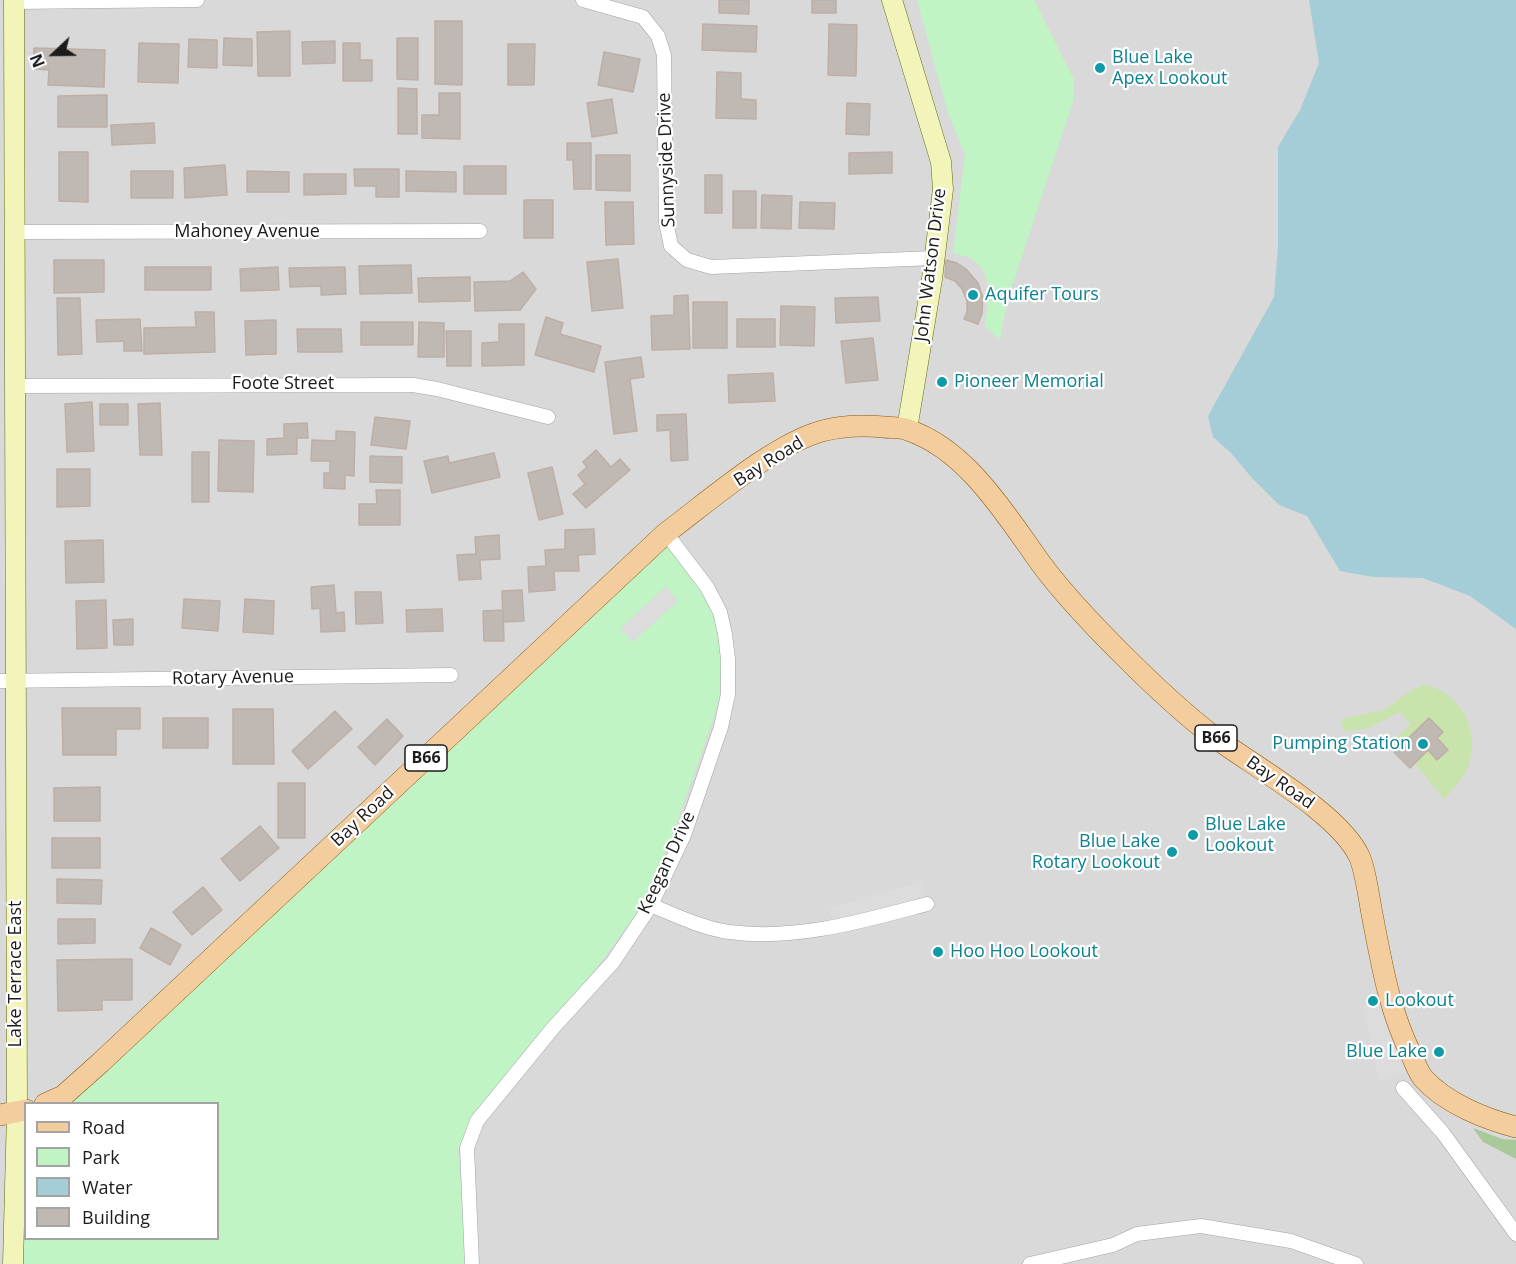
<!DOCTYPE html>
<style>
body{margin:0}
#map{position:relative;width:1516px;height:1264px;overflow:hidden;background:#ece9e2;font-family:"Open Sans",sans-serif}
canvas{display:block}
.legend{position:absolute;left:24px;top:1102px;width:195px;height:138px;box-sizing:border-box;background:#fff;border:2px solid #a4a4a4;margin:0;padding:8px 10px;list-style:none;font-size:18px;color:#1c1c1c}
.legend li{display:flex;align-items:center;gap:12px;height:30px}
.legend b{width:30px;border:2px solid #a4a4a4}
.north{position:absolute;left:24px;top:24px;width:60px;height:60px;-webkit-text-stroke:4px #fff;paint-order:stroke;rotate:248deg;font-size:16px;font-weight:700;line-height:24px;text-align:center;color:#1c1c1c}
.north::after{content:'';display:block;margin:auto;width:21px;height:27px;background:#1c1c1c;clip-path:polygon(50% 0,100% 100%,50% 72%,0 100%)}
</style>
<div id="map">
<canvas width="1516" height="1264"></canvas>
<ul class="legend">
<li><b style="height:8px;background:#f4cd9f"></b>Road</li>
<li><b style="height:16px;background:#c1f4c4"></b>Park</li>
<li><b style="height:16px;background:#a5cdd7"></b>Water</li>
<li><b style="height:16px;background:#c0b8b2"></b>Building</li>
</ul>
<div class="north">N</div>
</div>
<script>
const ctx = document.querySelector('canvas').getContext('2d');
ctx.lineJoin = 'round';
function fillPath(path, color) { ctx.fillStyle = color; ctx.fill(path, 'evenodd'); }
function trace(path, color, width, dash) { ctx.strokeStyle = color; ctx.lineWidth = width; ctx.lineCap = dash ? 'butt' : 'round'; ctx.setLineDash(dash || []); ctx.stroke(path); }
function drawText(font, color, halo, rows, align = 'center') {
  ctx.font = font + ' "Open Sans",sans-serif'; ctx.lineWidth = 4.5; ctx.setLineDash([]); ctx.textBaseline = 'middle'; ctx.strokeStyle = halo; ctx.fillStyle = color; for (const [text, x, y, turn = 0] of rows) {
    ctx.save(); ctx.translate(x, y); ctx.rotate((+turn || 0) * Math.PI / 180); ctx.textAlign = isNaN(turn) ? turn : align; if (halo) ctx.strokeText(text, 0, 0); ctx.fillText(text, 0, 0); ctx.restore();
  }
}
const residential = new Path2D(`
 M0,0H1516V1264H0ZM26,1104H218V1238H26Z`);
const grass = new Path2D(`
 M1424,685C1456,690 1477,723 1471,755C1468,773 1457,786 1444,799L1395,739L1411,724L1400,712L1366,729L1344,731L1341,719L1384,710L1413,689Z`);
const forest = new Path2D(`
 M1473,1128L1502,1139L1516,1140V1159L1483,1142Z`);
const park = new Path2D(`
 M917,0H1034L1074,80L1073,101L1008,298L1000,339L985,327C987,305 995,273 972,259C967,256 959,255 953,253L965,154L948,113Z
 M667,546L702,589L718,628L721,659L720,695L712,723L674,831L643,904L606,956L471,1120L458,1151L467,1264H23L25,1186L26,1238H218V1104L72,1103Z`);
const parking = new Path2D(`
 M666,586L678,601L633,642L620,629Z
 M921,882L927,904L835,928L830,908Z
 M1382,998L1407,1072L1379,1082L1363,1006Z`);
const water = new Path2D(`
 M1309,0H1516V629L1470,596L1423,578L1373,577L1340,571L1307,516L1279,505L1252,478L1231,453L1213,437L1208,416L1274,297L1278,246V147L1300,110L1319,63Z`);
const building = new Path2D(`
 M719,0H749V14L719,13Z
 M812,0H836V13H812Z
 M435,21H462V85L435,84Z
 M703,24L757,26L756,52L702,50Z
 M829,24L857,25L856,76L828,75Z
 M290,31V76H258L257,32Z
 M224,38L252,39V66L223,65Z
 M397,38H418V80L397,79Z
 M189,39L217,40V68L188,67Z
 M335,41V63L303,64L302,42Z
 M139,43L179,44L178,83L138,82Z
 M343,43H360V60H372V81H343Z
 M508,44H535L534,85H508Z
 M34,48L105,50L104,87L48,85L49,70L33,69Z
 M604,52L640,59L633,92L598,85Z
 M717,72L741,73V99L756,100V119L716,118Z
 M398,88L417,89V134H398Z
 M439,93H460V139L422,138V115H439Z
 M107,95V127H58V96Z
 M612,99L617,133L592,137L587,103Z
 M847,103L870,104L869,135L846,134Z
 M154,123L155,143L112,145L111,125Z
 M567,143H591V189H574L573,160H567Z
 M59,152H88V202L59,201Z
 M892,152V173L849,174V153Z
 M596,155H630V191L596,190Z
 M225,165L227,195L185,198L184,168Z
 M464,166H506V194H464Z
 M354,169H399V197H376V186H355Z
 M131,171H173V198H131Z
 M247,171L289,172V192H247Z
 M406,171L456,172V192L406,191Z
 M304,174H346V194L304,195Z
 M705,175H722V213H705Z
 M733,191H756V228H733Z
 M762,195L792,196L791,229L761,228Z
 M524,200H553V238H524Z
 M605,202H633L634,244L606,245Z
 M800,202L835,203L834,229L799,228Z
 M618,259L623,308L592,311L587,262Z
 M54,260H104V292L54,293Z
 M946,260L957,263L966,269L978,283L983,298L982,313L978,324L964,319L967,312V301L962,289L955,281L945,277Z
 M411,265L412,293L360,294L359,266Z
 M145,267H211V290H145Z
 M278,267L279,290L241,291L240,269Z
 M345,267L346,294L321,295V286L290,287L289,268Z
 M523,272L536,289L520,310L475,311L474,282L510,281Z
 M470,277V301L419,302L418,278Z
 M688,295L690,349L652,350L651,316L674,315V296Z
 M878,297L880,321L836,323L835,298Z
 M57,298H80L82,354L58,355Z
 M693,302H727V348H693Z
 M781,306L815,307L814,346L780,345Z
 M195,312H214L215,352L144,354V328L196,327Z
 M546,317L563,323L560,334L601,346L594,372L535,355Z
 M140,319L142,351H124V341L97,342L96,320Z
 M737,319H775V347H737Z
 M276,320V354L246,355L245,321Z
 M361,322H413V345H361Z
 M419,322L444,323V357H418Z
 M499,324H524V365L482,366V343L499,342Z
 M297,329H341L342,352H298Z
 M446,331H471V366H447Z
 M873,338L878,380L846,383L841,341Z
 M641,357L644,377L630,379L637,431L614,434L605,362Z
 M773,373L775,401L729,403L728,375Z
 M92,402L94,451L67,452L65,404Z
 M160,403L162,455H140L138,404Z
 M100,404H128V425H100Z
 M686,414L688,460L671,461L670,430L657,431V415Z
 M375,417L410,421L406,449L371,445Z
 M307,423L308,438H297V454L267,455V439L284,438V424Z
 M336,431L355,432L354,476L345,475V489L324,488V473H330V461H311L312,440L336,441Z
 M219,440L254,441L253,492L218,491Z
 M596,450L611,467L620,459L630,470L586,508L573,494L585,484L578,475L587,467L583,462Z
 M192,452H209V502H192Z
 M494,453L500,477L432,493L424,461L448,456L449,463Z
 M370,456L402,457V483L370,482Z
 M552,467L563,514L539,520L528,473Z
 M57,469H90V506L57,507Z
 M376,490H400V525H359V504H377Z
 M594,529L595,554L578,555L579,571H554L555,590L529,592L528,567L546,566L545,550L565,549V530Z
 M499,535L500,559L480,560L481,579L459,580L457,555L476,554L475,537Z
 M103,540L104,582L66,583L65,541Z
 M334,585L336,613L344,612L345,631L321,632L320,608L312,609L311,587Z
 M522,590L524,621L503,622L502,591Z
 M355,592H381L383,623L356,624Z
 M184,599L220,601L218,631L182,628Z
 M245,599L274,601L273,634L243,632Z
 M106,600L107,648L77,649L76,601Z
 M442,609L443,631L407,632L406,610Z
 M503,610L504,641H484L483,611Z
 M133,619V645H114L113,620Z
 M62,708H140V729H116V755H63Z
 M233,709H273L274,764H233Z
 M335,711L352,729L308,769L292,751Z
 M163,718H208V748H163Z
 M1429,718L1443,732L1437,738L1448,750L1437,760L1428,750L1410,768L1394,752Z
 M387,719L403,736L375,765L358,747Z
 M278,783H305V838H278Z
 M100,787V821H54V788Z
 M260,826L279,848L240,881L221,859Z
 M52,838H100V868H52Z
 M57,879L102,880L101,904L57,903Z
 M203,887L222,910L192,935L173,912Z
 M58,919H95V943L58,944Z
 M151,928L181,945L170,965L140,948Z
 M132,959V1000H102V1010L58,1011L57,960Z`);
const street = new Path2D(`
 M583,0L643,17L658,36L664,55L666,222L671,246L687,260L711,267L934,258
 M14,2L197,0
 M14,232L480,231
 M14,386L413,385L437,389L548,417
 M0,681L451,675
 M651,905C677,916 702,928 729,932C796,941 863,921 927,904
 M1403,1088L1443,1133L1516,1234
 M472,1264L467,1148L477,1121L553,1028L613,962L651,905L684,835L721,727L728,694V659L725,634L720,612L707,587L666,533
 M1030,1264L1113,1245L1137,1234L1201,1226L1291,1241L1356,1264`);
const secondary = new Path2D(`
 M892,0L941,162L943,189L932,279L907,429
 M13,1264L17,1113L14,0`);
const primary = new Path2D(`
 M45,1104L63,1096L100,1063L666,533C708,502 772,445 822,431C841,426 864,425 884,427C891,428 901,427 908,430C968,450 1007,517 1042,565C1065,596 1093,625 1121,653C1150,682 1180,711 1213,736C1253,766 1341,814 1360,858C1367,877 1369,900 1373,919C1382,966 1390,1013 1412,1056C1415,1063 1418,1072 1423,1078C1445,1103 1485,1119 1516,1127
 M0,1115L26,1110`);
const markers = [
 [1100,68,6,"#0f9aa8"],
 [973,295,6,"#0f9aa8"],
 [942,382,6,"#0f9aa8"],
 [1423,744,6,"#0f9aa8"],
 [1193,835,6,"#0f9aa8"],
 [1172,852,6,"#0f9aa8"],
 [938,952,6,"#0f9aa8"],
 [1373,1001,6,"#0f9aa8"],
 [1439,1052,6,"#0f9aa8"]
];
const shields = [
 [1216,738,42],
 [426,758,42]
];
const shieldNames = [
 ["B66",1216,738],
 ["B66",426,758]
];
const cultureNames = [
 ["Blue Lake",1112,58],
 ["Apex Lookout",1112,79],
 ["Aquifer Tours",985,295],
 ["Pioneer Memorial",954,382],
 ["Pumping Station",1411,744,"right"],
 ["Blue Lake",1205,825],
 ["Lookout",1205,846],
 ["Blue Lake",1160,842,"right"],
 ["Rotary Lookout",1160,863,"right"],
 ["Hoo Hoo Lookout",950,952],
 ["Lookout",1385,1001],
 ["Blue Lake",1427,1052,"right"]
];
const streetNames = [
 ["Sunnyside Drive",667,160,-92],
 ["Mahoney Avenue",247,232],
 ["John Watson Drive",931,265,-83],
 ["Foote Street",283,384],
 ["Bay Road",769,462,-32],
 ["Rotary Avenue",233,678,-1],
 ["Bay Road",1280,783,35],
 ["Bay Road",363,817,-43],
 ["Keegan Drive",667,863,-65],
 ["Lake Terrace East",16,974,-90]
];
fillPath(residential, '#dad9d9');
fillPath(grass, '#c8e3ab');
fillPath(forest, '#a9c99a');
fillPath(park, '#c1f4c4');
fillPath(parking, '#dcdcdc');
fillPath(water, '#a5cdd7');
fillPath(building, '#c0b8b2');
trace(building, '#bdafa6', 1.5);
trace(street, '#a3a3a3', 15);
trace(secondary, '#61690d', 21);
trace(primary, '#885b0b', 22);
trace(street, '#fff', 14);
trace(secondary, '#f2f4b9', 20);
trace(primary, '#f4cd9f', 21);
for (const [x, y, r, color] of markers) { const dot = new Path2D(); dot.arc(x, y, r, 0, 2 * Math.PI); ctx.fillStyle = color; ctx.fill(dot); trace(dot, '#fff', 2); }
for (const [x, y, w] of shields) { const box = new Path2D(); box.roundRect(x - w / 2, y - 13, w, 26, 4.5); ctx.fillStyle = '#fff'; ctx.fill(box); trace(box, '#1c1c1c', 1.5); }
drawText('bold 16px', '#1c1c1c', null, shieldNames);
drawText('18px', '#0d838f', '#fff', cultureNames, 'left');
drawText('18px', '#1c1c1c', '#fff', streetNames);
</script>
